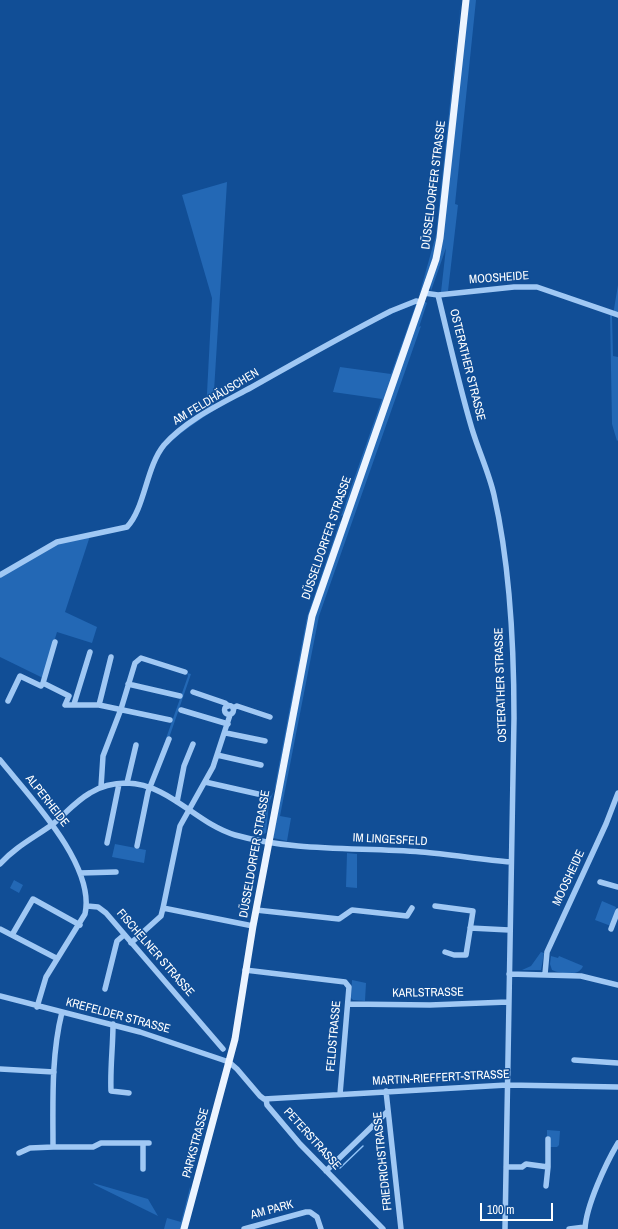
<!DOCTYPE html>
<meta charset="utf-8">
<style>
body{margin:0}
#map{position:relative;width:618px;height:1229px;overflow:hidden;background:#114e96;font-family:"Archivo Narrow",sans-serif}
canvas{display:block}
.scale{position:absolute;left:480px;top:1203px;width:73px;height:18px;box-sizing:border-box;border:2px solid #fff;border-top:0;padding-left:5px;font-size:12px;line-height:14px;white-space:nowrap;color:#fff;-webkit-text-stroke:3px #114e96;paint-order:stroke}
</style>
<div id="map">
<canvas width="618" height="1229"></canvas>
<div class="scale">100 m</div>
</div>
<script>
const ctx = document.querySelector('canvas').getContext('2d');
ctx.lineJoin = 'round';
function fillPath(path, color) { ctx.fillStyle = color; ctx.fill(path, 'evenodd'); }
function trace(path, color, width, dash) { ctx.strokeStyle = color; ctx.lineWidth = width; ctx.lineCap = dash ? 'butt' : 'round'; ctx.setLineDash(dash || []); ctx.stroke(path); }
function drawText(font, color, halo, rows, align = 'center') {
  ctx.font = font + ' "Archivo Narrow",sans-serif'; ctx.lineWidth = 3; ctx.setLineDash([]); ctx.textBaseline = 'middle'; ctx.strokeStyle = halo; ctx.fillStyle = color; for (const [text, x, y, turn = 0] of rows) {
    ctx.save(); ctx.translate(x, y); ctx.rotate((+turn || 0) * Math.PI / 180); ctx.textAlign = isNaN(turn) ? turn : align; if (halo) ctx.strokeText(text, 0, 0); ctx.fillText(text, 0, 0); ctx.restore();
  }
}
const green = new Path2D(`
 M461,0L440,222L433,258L418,299L436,235Z
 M468,0H476L455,204L458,205L448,291L441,292L446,248L431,291L430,285L437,264Z
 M227,182L213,407L206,412L212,298L182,195Z
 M618,285V313L614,311V309Z
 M424,301L427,303L419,327L421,326L319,616L280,816L291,818L287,841L273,838L313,622Z
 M411,304H417V305L344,515L341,516L382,399L333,392L340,367L391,374L416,304C373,320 334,344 294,366C250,390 202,413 165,447L180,432L212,411L392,312Z
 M610,314L612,315L613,356L618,357V440L617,441L612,424Z
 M340,521L341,522L307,626L276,786L269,803L266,833L259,836L266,798L257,795L258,793L271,796L274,791L307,617Z
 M90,536L65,612L97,627L92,643L57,632L43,678L0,657V577L58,543Z
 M187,673L191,674L169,738L151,781L188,676Z
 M115,844L146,850L144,863L112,857Z
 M347,853L357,854V888L346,887Z
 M14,880L23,885L19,893L10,888Z
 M602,901L616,907L615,911L617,912L611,926L595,920Z
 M541,952L544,953L541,970H522L531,966Z
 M551,956L558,958L559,956L583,966C579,977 561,974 552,970L550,964Z
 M352,980L366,983L365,1001L353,1000L351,998Z
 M547,1130L560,1131L559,1145L557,1147H550L547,1139Z
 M93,1183L148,1199L158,1216L95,1185Z
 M190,1187L191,1192L182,1229H164L167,1218L181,1222Z`);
const stream = new Path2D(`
 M340,1168L363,1146`);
const minor = new Path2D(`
 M424,293L438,295L514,287H537L618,315
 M438,295C449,340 459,385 472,429C479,452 489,473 494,495C510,565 514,647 514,718L505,1229
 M0,575L57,542L127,527C145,508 146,467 164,445C187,419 223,403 252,387C298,361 344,335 391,311L416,301L421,302
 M55,642L43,683L69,696L65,705H99L170,720
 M128,684L180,696
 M193,692L225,703L228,706
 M8,701L20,676L41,686L43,683
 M74,704L90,652
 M99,705L111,657
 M224.5 710a4.5 4.5 0 1 1 9 0a4.5 4.5 0 1 1-9 0Z
 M233,708L237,706L270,717
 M181,710L228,724
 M230,715L213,767L180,826L163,908L253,926
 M226,733L265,741
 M217,755L261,765
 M0,760C29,796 96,865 85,914L46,977L37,1007
 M205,782L258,794
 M127,783L136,745
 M101,787L103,756L121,709L135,663L141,658L185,672
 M177,802L184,766L193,744
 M107,843L119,784
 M137,846L148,792L169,739
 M0,864C15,847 35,837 53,824C65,814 76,801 90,793C101,786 115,783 127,783C169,784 197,824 235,835C295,852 359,847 421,852C451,854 481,860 511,862
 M80,873L116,872
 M600,882L618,887
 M87,906L98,907L106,913L223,1049
 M435,906L473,911L466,955H454L445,952
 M256,910L339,919L352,910L407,916L412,908
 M470,928L509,930
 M0,929L56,958
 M611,929L618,911
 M12,935L33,899L80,925
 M131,943L161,916L163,908
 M245,970L345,982L349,987L340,1094
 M509,974L581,976L618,985
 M545,974L547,952L606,824L618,793
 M105,989L117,941L124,935
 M0,996L140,1032L229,1062L237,1069L260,1096L264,1099L507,1085L618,1087
 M348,1004L430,1005L508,1002
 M62,1012C51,1056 53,1103 53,1147H93L101,1143H149
 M113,1024C113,1047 110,1068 111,1091L129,1093
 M574,1060L618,1063
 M0,1069L54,1072
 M386,1091L401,1229
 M266,1099L267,1105L300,1144L383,1229
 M143,1143V1169
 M19,1153L30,1148L53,1147
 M506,1167H522L526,1164L548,1167V1139
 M326,1171L388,1111
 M546,1186L548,1167
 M244,1229L306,1212H310L317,1217L321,1229
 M569,1229L585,1227
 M585,1229C586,1206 606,1163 618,1143`);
const major = new Path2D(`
 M184,1229L235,1039L253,926L312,616L436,259L440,238L466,0`);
const streetNames = [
 ["DÜSSELDORFER STRASSE",434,185,-83],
 ["MOOSHEIDE",499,278,-4],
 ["OSTERATHER STRASSE",467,365,76],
 ["AM FELDHÄUSCHEN",216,397,-31],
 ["DÜSSELDORFER STRASSE",327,538,-71],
 ["OSTERATHER STRASSE",501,685,-92],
 ["ALPERHEIDE",47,801,52],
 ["IM LINGESFELD",390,840,3],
 ["DÜSSELDORFER STRASSE",255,854,-80],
 ["MOOSHEIDE",569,878,-65],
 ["FISCHELNER STRASSE",155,953,49],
 ["KARLSTRASSE",428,993,-1],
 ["KREFELDER STRASSE",118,1016,15],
 ["FELDSTRASSE",334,1036,-85],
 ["MARTIN-RIEFFERT-STRASSE",441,1078,-3],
 ["PETERSTRASSE",312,1139,48],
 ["PARKSTRASSE",196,1143,-75],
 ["FRIEDRICHSTRASSE",383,1161,-96],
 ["AM PARK",272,1210,-15]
];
fillPath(green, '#2368b5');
trace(stream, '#91c3f7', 1.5);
trace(minor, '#a0c8f4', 5.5);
trace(major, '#ecf4ff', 7);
drawText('12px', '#fff', '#114e96', streetNames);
</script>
